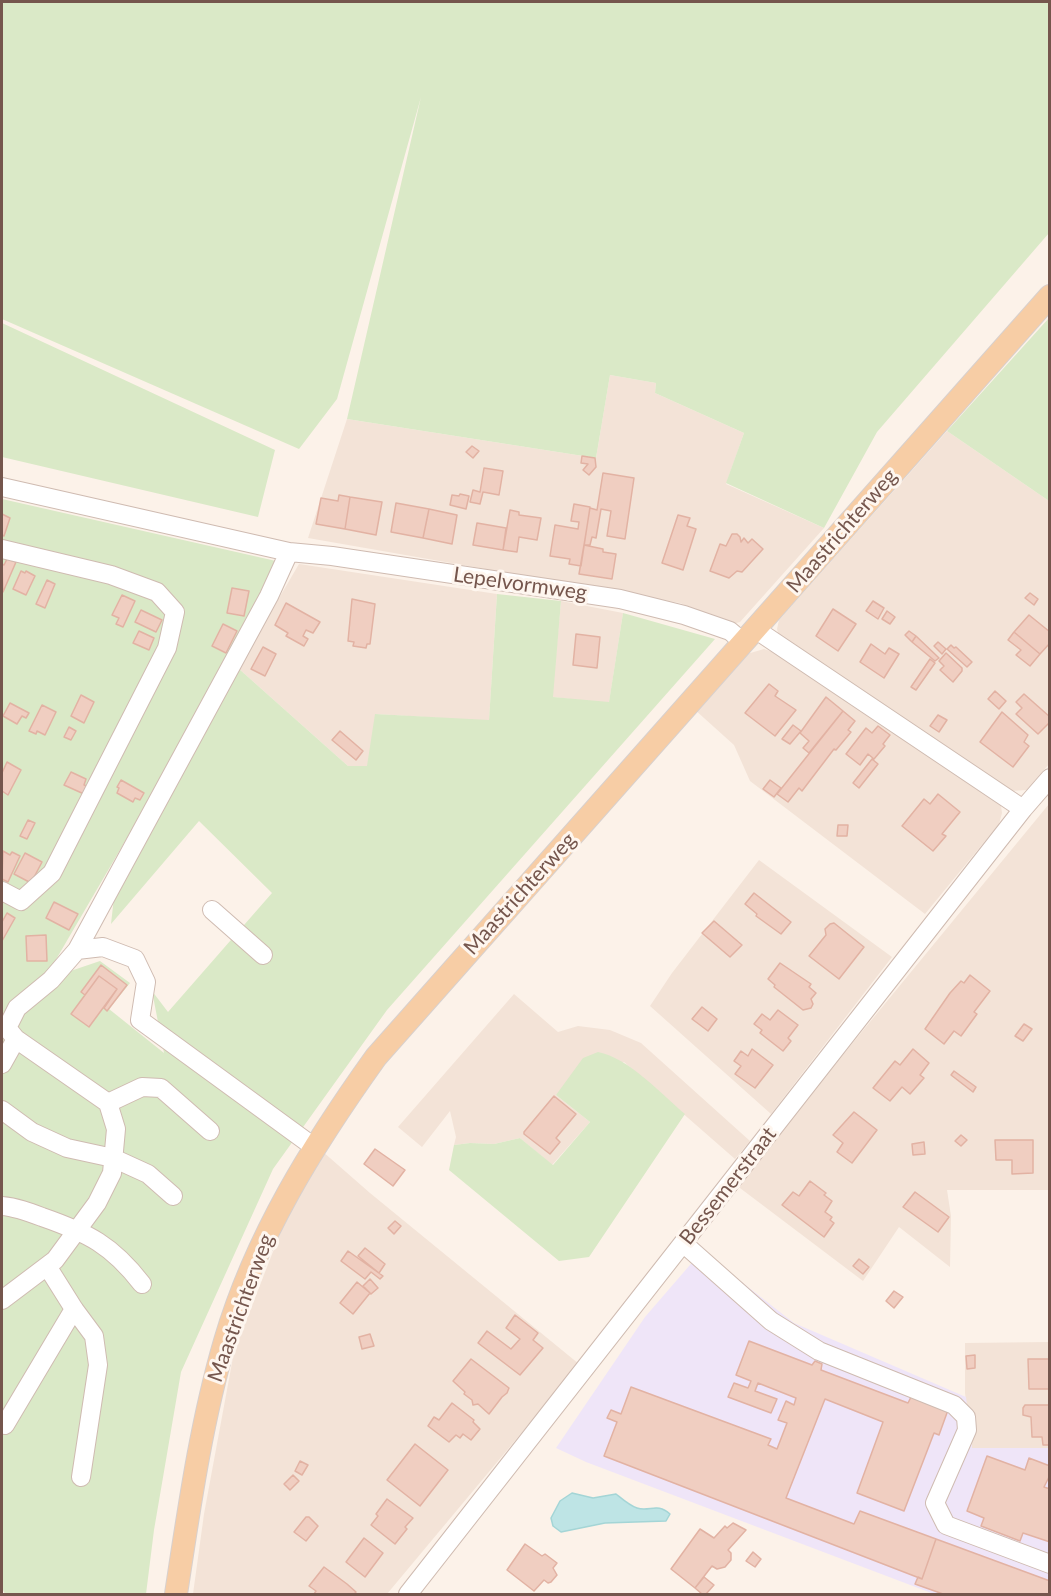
<!DOCTYPE html>
<style>
body{margin:0}
#map{position:relative;width:1051px;height:1596px;overflow:hidden;background:#fcf2e9;font-family:Lato,sans-serif}
canvas{display:block}
.frame{position:absolute;inset:0;border:3px solid #75564d;pointer-events:none}
</style>
<div id="map">
<canvas width="1051" height="1596"></canvas>
<div class="frame"></div>
</div>
<script>
const ctx = document.querySelector('canvas').getContext('2d');
ctx.lineJoin = 'round';
function fillPath(path, color) { ctx.fillStyle = color; ctx.fill(path, 'evenodd'); }
function trace(path, color, width, dash) { ctx.strokeStyle = color; ctx.lineWidth = width; ctx.lineCap = dash ? 'butt' : 'round'; ctx.setLineDash(dash || []); ctx.stroke(path); }
function drawText(font, color, halo, rows, align = 'center') {
  ctx.font = font + ' Lato,sans-serif'; ctx.lineWidth = 6; ctx.setLineDash([]); ctx.textBaseline = 'middle'; ctx.strokeStyle = halo; ctx.fillStyle = color; for (const [text, x, y, turn = 0] of rows) {
    ctx.save(); ctx.translate(x, y); ctx.rotate((+turn || 0) * Math.PI / 180); ctx.textAlign = isNaN(turn) ? turn : align; if (halo) ctx.strokeText(text, 0, 0); ctx.fillText(text, 0, 0); ctx.restore();
  }
}
const residential = new Path2D(`
 M610,375L656,383L655,393L744,433L726,484L824,528L740,622L729,625L680,603L308,538L347,419L596,458Z
 M947,431L1049,501V764L1027,790L1010,791L779,637L777,629L779,620Z
 M299,564L497,594L489,721L376,714L368,766H348L238,668Z
 M561,601L623,613L609,703L552,697Z
 M764,649L776,653L1000,799L1002,813L999,824L925,914L750,781L734,745L694,709L747,654Z
 M1049,804V1190H947L951,1216L950,1267L899,1227L863,1281L736,1185Z
 M759,860L892,957L771,1114L650,1006L672,973Z
 M514,994L558,1032L578,1026L610,1030L641,1043L750,1141L735,1159L624,1062L556,1095L590,1122L552,1165L520,1138L494,1144L470,1143L454,1145L456,1137L450,1111L422,1147L398,1127Z
 M322,1151L370,1193L579,1364L387,1594H193L204,1514L234,1352L283,1226Z
 M1049,1342V1448H972L965,1393V1343Z`);
const education = new Path2D(`
 M702,1251L794,1323L966,1397L972,1448H1049V1594H934L586,1462L556,1448L645,1317Z`);
const green = new Path2D(`
 M2,2H1049V233L877,432L824,528L726,483L744,433L655,393L656,383L610,375L596,458L347,419L421,97L337,399L299,449L2,319Z
 M1049,318V501L947,431Z
 M2,323L275,450L258,517L2,457Z
 M2,499L276,561L260,597L183,742L44,980L100,961L130,983L109,1009L164,1053L152,991L168,1012L272,893L199,821L111,924L114,897L238,668L348,766H367L375,714L489,720L497,594L561,601L553,697L609,702L623,613L715,639L387,1010L273,1169L181,1372L154,1530L146,1594H5L2,1588Z
 M598,1052C629,1058 660,1093 685,1114L589,1257L559,1261L449,1170L454,1145L470,1143L494,1144L520,1138L553,1165L590,1122L556,1095L583,1058Z`);
const water = new Path2D(`
 M572,1493L593,1498L616,1494C621,1498 630,1506 637,1508C650,1512 657,1502 670,1514L666,1521L605,1523L561,1532L553,1526L551,1518L560,1501Z`);
const building = new Path2D(`
 M472,446L479,451L473,458L466,452Z
 M582,456L595,458L596,467L589,475L583,470L588,464L581,463Z
 M484,468L503,471L499,495L483,492L480,504L470,502L473,490L480,492Z
 M603,473L634,478L625,539L607,536L611,511L601,509L596,538L592,537L590,545H584L590,508L597,510Z
 M460,494L469,496L466,509L450,505L452,495L459,496Z
 M339,495L350,497L345,529L316,524L321,498L338,501Z
 M350,497L382,502L376,535L345,529Z
 M396,503L429,509L423,538L391,532Z
 M574,504L590,507L581,566L569,564L570,559L550,556L555,525L578,529L579,522L571,521Z
 M429,509L457,515L452,544L423,538Z
 M510,510L519,512V515L541,518L537,540L519,537L517,552L503,550Z
 M2,514L10,518L4,536L2,535Z
 M678,515L690,518L687,526L696,529L683,570L662,563Z
 M477,523L506,528L503,550L473,545Z
 M732,534H737L740,537L741,542L744,538L748,543L752,539L763,549L742,572L737,571L729,578L710,571L720,544L726,546Z
 M584,545L603,549V552L616,554L612,579L579,574Z
 M7,559L16,562L3,592L2,564L4,565Z
 M21,571L25,573L26,571L35,576L26,595L13,589Z
 M47,580L55,584L45,608L36,604Z
 M232,588L249,591L244,616L227,613Z
 M1030,593L1038,599L1034,605L1025,598Z
 M122,595L135,601L123,627L116,624L119,618L112,615Z
 M352,599L375,604L370,644H367L366,648L353,646L354,642L348,641Z
 M873,601L884,608L878,619L866,611Z
 M286,603L320,622L313,633L306,630L303,636L308,639L304,646L286,636L288,633L275,625Z
 M833,609L856,624L838,651L816,636Z
 M141,610L162,620L156,632L135,622Z
 M887,611L895,617L890,624L882,619Z
 M1029,615L1050,632V643L1040,654L1014,632Z
 M223,624L237,631L226,653L212,646Z
 M139,631L154,638L149,650L133,643Z
 M909,631L916,636L912,642L905,635Z
 M1014,632L1040,654L1030,666L1016,655L1021,650L1008,640Z
 M576,634L600,637L597,668L573,665Z
 M916,636L939,658L935,661L912,642Z
 M938,642L946,649L942,654L934,646Z
 M871,644L885,654L889,648L899,654L884,678L860,662Z
 M951,645L954,648L956,647L972,662L967,667L947,649Z
 M263,647L276,654L265,676L251,669Z
 M946,653L962,668V671L953,682L940,670L944,666L939,661Z
 M930,659L935,663L916,690L911,687Z
 M769,684L778,691L775,696L796,710L775,736L745,713Z
 M995,691L1006,701L999,709L988,699Z
 M1024,694L1050,717V722L1038,734L1016,714L1022,708L1016,702Z
 M81,695L94,702L84,723L71,716Z
 M826,697L843,711L809,753L803,748L809,741L800,733Z
 M10,703L29,713L26,718L22,716L17,724L3,716Z
 M42,705L56,712L45,735L37,731L36,734L29,731Z
 M843,711L855,721L848,730L851,732L836,750L834,749L802,791L799,788L788,802L777,794Z
 M1002,712L1028,735L1024,742L1029,746L1013,767L980,742Z
 M938,715L947,720L939,732L930,726Z
 M793,725L801,731L790,744L782,739Z
 M878,726L890,735L883,744L885,746L874,759L868,754L860,765L846,754L866,728L872,733Z
 M69,727L76,731L71,740L64,737Z
 M340,731L363,751L356,760L332,740Z
 M872,759L878,764L859,788L853,783Z
 M7,762L21,770L8,795L2,791V773Z
 M71,772L86,779L84,785L87,786L84,794L64,785Z
 M121,780L144,793L140,800L135,798L133,802L117,793L119,788L117,787Z
 M770,780L781,788L774,797L763,789Z
 M938,794L960,812L942,834L946,836L933,851L902,826L924,799L930,804Z
 M28,820L35,823L27,839L20,836Z
 M838,825H848L847,836H837Z
 M3,851L10,855L12,852L20,856L8,882L2,879Z
 M25,853L42,862L31,883L14,874Z
 M754,893L791,922L781,934L756,916L757,914L745,904Z
 M54,902L78,914L69,930L46,918Z
 M7,913L15,918L2,941V922Z
 M714,921L742,945L730,957L702,933Z
 M834,923L864,947L839,979L809,956L826,935L825,929L830,924Z
 M46,935L47,961H27L26,936Z
 M780,963L811,984L809,987L816,993L811,999L813,1004L811,1008L803,1010L774,987L775,985L768,979Z
 M101,965L127,985L107,1011L104,1008L117,989L99,976L85,995L81,992Z
 M970,975L990,991L974,1012L977,1014L961,1036L954,1031L944,1044L925,1029L950,993L961,981L964,983Z
 M99,976L117,989L89,1027L71,1014Z
 M702,1007L717,1019L708,1031L692,1019Z
 M778,1010L798,1025L788,1038L791,1041L783,1051L760,1033L762,1030L754,1024L762,1014L770,1020Z
 M1024,1024L1032,1029L1023,1041L1015,1036Z
 M752,1049L773,1065L755,1088L735,1074L741,1066L734,1061L741,1051L748,1056Z
 M913,1049L929,1063L920,1075L924,1078L910,1094L902,1087L890,1101L873,1088L895,1061L900,1065Z
 M954,1071L976,1087L973,1092L951,1075Z
 M554,1096L576,1114L556,1138L560,1142L550,1154L524,1134V1132Z
 M854,1112L877,1130L852,1163L837,1152L843,1143L833,1135Z
 M961,1135L967,1140L961,1146L955,1141Z
 M995,1140H1033V1173L1012,1174V1160H996Z
 M924,1142L925,1154L913,1155L912,1144Z
 M375,1149L405,1170L393,1186L364,1164Z
 M810,1181L826,1193L824,1195L832,1201L825,1212L832,1217L830,1220L834,1223L824,1237L782,1205L793,1192L799,1196Z
 M915,1192L949,1217L938,1232L903,1207Z
 M395,1221L401,1226L394,1234L388,1228Z
 M365,1248L385,1264L379,1273L358,1256Z
 M348,1251L383,1276L380,1279L371,1272L365,1279L341,1261Z
 M859,1259L869,1267L863,1274L853,1266Z
 M370,1279L378,1288L371,1294L363,1286Z
 M357,1282L370,1293L353,1314L340,1303Z
 M894,1291L903,1297L894,1308L886,1301Z
 M515,1315L538,1333L533,1340L543,1348L520,1375L478,1343L487,1331L511,1349L520,1339L506,1328Z
 M370,1334L374,1346L362,1349L359,1337Z
 M749,1341L812,1365L815,1361L822,1364L821,1370L908,1403L912,1395L948,1410L939,1435L934,1433L904,1511L857,1493L883,1422L825,1399L786,1498L854,1524L860,1511L936,1539L922,1579L604,1456L617,1422L607,1418L611,1410L621,1414L631,1387L771,1439L768,1445L777,1449L787,1423L778,1420L786,1401L794,1405L796,1398L758,1383L755,1391L777,1399L771,1413L728,1397L734,1383L748,1388L751,1381L736,1375Z
 M975,1355V1368L967,1369L966,1356Z
 M471,1359L509,1388L507,1393L502,1397L489,1414L478,1404L473,1405L472,1400L464,1394L465,1392L453,1381Z
 M1028,1359H1050V1389H1029Z
 M452,1403L474,1420L473,1422L480,1429L471,1440L463,1434L460,1438L456,1435L449,1442L428,1426L434,1417L439,1420Z
 M1025,1405H1050V1445H1043L1042,1437H1032L1031,1417L1023,1415V1408Z
 M415,1444L448,1470L420,1506L387,1480Z
 M987,1456L1025,1470L1029,1458L1050,1466V1475L1044,1487L1050,1489V1542L1023,1533L1020,1541L981,1526L984,1518L967,1511Z
 M300,1461L308,1465L302,1475L295,1471Z
 M293,1475L299,1481L290,1490L284,1484Z
 M387,1499L413,1518L405,1527L407,1529L395,1544L371,1525L378,1516L376,1514Z
 M306,1517H309L318,1526L306,1541L294,1532Z
 M733,1523L746,1530L728,1550L731,1553V1560L725,1567L717,1569L712,1566L695,1588L671,1569L700,1529L714,1538L725,1526L727,1528Z
 M364,1538L383,1553L365,1577L346,1562Z
 M936,1539L1050,1581V1594H943L915,1584L918,1577L922,1579Z
 M525,1544L542,1556L545,1554L557,1563L553,1568L557,1575L551,1582L548,1583L544,1580L534,1591L507,1570Z
 M753,1552L761,1559L755,1567L746,1561Z
 M324,1567L347,1584L356,1592L354,1594H314L316,1591L309,1586Z
 M704,1577L714,1585L706,1594H702L695,1588Z`);
const minor = new Path2D(`
 M2,487L289,552L332,556L620,599L684,615L730,631L744,643
 M2,549L111,575L157,592L175,612L167,648L52,873L21,901L2,891
 M755,629L1023,809
 M212,910L263,955
 M77,950L269,596L289,552
 M2,1064L16,1039L7,1028L17,1008L51,980L77,950L103,947L135,959L146,982L140,1020L314,1147
 M108,1103L142,1087L161,1088L210,1131
 M2,1110L32,1132L67,1148L113,1158L148,1174L173,1196
 M2,1206C16,1207 29,1212 42,1217C88,1233 112,1245 142,1284
 M683,1243L771,1321L819,1351L954,1405L966,1417L967,1430L935,1503L946,1525L1050,1564
 M47,1266L74,1309L94,1336L98,1365L81,1477
 M2,1300L55,1260L97,1203L112,1173L116,1129L108,1103L16,1039
 M5,1425L74,1309
 M408,1594L1023,809L1050,778`);
const major = new Path2D(`
 M176,1594C189,1509 201,1423 225,1341C256,1236 313,1145 376,1057L1050,296`);
const streetNames = [
 ["Maastrichterweg",842,531,-49],
 ["Lepelvormweg",520,584,8],
 ["Maastrichterweg",520,894,-48],
 ["Bessemerstraat",728,1186,-52],
 ["Maastrichterweg",241,1308,-70]
];
fillPath(residential, '#f3e3d7');
fillPath(education, '#efe5f8');
fillPath(green, '#dae9c7');
fillPath(water, '#bee4e5');
trace(water, '#a4d5d6', 1.5);
fillPath(building, '#f0cec1');
trace(building, '#e2b2a3', 1.5);
trace(minor, '#cfbbb1', 20);
trace(major, '#d8d0cd', 24);
trace(minor, '#fff', 18);
trace(major, '#f7cda5', 22);
drawText('21px', '#75564d', '#fef6ef', streetNames);
</script>
